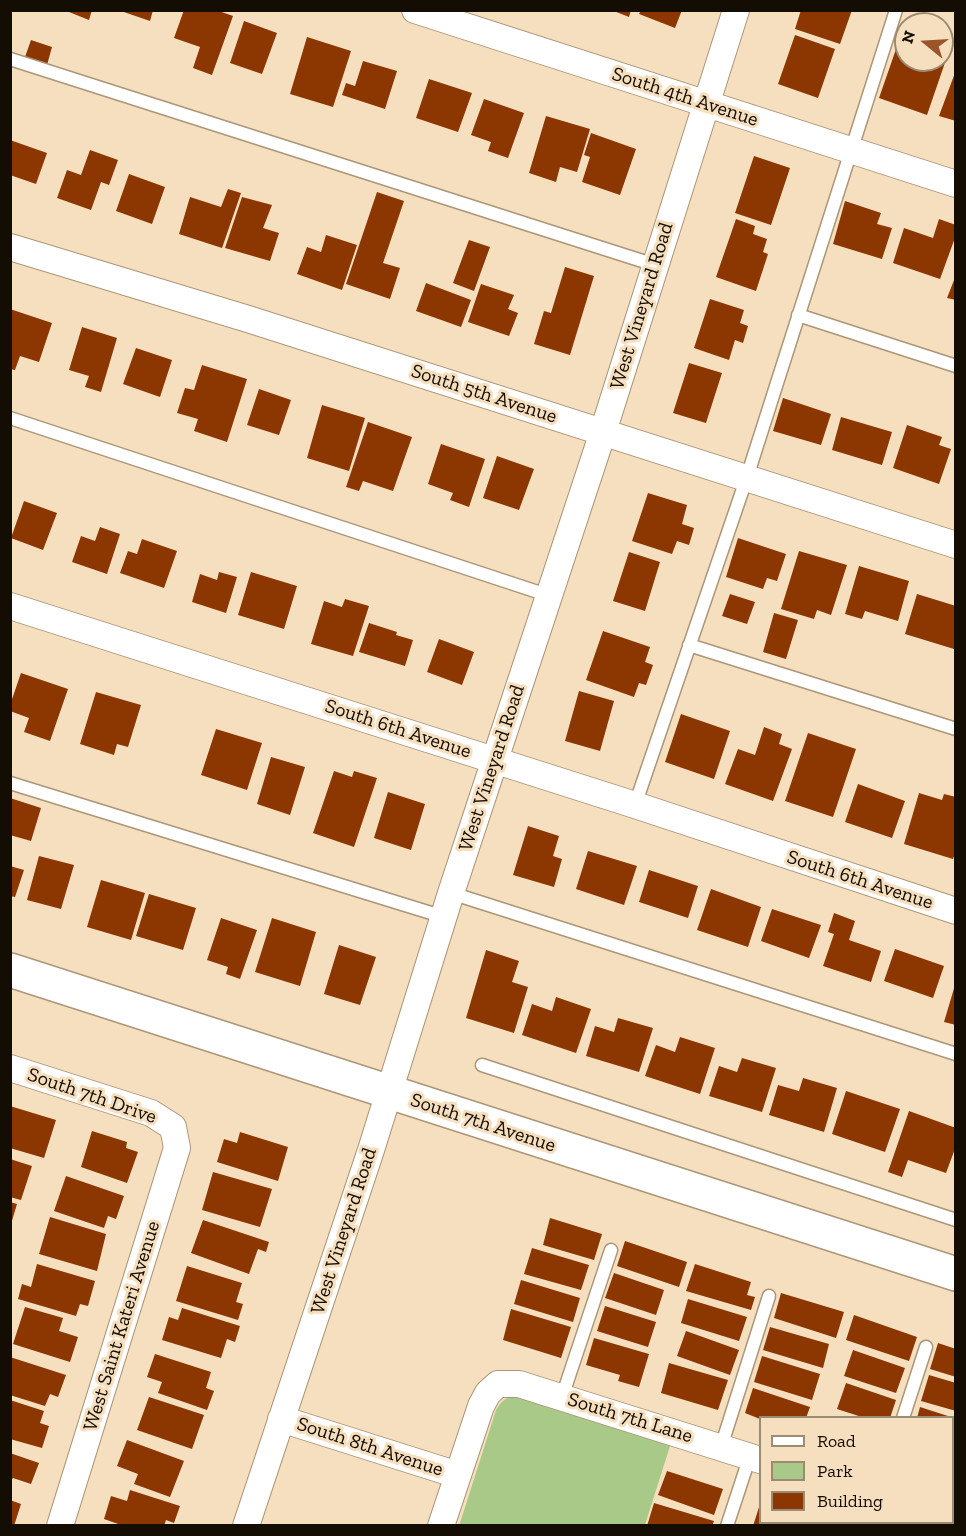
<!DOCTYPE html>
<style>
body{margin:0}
#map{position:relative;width:966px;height:1536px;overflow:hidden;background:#f6dfbe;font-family:"Zilla Slab",serif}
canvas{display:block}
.frame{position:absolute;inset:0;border:12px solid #140d03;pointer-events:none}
.legend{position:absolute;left:759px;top:1416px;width:195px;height:108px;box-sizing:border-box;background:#f6dfbe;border:2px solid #9c8b73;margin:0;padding:8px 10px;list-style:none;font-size:18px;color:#140d03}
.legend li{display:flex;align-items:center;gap:12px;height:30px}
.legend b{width:30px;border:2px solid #9c8b73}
.north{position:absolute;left:894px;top:12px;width:60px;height:60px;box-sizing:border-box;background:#f6dfbe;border:2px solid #9c8b73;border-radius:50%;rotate:288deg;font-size:16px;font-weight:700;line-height:24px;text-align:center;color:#140d03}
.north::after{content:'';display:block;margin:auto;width:21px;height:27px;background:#9a552b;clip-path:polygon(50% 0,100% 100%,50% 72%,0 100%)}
</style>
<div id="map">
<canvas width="966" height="1536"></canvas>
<div class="frame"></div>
<ul class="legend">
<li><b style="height:8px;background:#fff"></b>Road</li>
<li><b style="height:16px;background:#a9c988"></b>Park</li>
<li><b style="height:16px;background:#8c3701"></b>Building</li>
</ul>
<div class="north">N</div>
</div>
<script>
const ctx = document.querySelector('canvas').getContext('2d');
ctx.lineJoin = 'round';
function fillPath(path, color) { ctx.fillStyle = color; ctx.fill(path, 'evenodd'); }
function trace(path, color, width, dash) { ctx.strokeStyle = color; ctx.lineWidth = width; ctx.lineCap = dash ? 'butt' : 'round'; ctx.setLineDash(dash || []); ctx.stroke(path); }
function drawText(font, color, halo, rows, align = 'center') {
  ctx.font = font + ' "Zilla Slab",serif'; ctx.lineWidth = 6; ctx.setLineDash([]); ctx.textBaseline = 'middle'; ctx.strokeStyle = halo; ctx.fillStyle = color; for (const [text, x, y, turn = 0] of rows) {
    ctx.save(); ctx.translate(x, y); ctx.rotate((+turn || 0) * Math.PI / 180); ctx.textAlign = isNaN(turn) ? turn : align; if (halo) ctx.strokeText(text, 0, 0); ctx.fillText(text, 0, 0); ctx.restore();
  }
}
const green = new Path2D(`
 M514,1396L525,1397L671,1443L645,1525L459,1526L496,1410C501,1402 504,1398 514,1396Z`);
const building = new Path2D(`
 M64,10H92L89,20Z
 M118,10H153L150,21Z
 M184,10H216L233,16L212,75L193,68L200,47L174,38Z
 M611,10H631L629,17Z
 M641,10H682L675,28L639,14Z
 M801,10H852L840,44L795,29Z
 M244,21L277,33L262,74L230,63Z
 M902,32L906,33V60H942V45L950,48L927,115L879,98Z
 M795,35L835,49L818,98L778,84Z
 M307,37L351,51L333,107L290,94Z
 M31,40L52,47L47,65L25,57Z
 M363,61L397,71L385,109L342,95L346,83L355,86Z
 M956,70V121L939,116Z
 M429,79L472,93L458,132L416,118Z
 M484,99L524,113L508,158L488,151L491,142L471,135Z
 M546,116L590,129L577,172L560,167L556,182L529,173Z
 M591,133L636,149L620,195L582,182L590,157L584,155Z
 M10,140L47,153L36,184L10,175Z
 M90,150L118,160L109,185L101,182L91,210L57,198L67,170L81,175Z
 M754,156L790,168L771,225L735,213Z
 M129,174L165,187L152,224L116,211Z
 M228,189L241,193L222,248L179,234L190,197L221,207Z
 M377,192L404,201L383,263L400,268L390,299L346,284Z
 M242,197L272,205L263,228L279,233L270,261L225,248Z
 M845,201L881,213L877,224L892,228L882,259L833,244Z
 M736,219L755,226L753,234L767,239L763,252L768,254L756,291L716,277Z
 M939,219L956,225V235L940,279L893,263L904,228L933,238Z
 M326,235L357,245L342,290L297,274L307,247L321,252Z
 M469,240L490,247L474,291L453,283Z
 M565,267L594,276L570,355L534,344L544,311L551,313Z
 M956,275V300L947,298Z
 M426,283L471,300L461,327L416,311Z
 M481,284L514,295L508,309L518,313L509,336L468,322Z
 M710,299L744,310L740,323L748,326L743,343L735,340L729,360L694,348Z
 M10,309L52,323L39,362L20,356L15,370L10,369Z
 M82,327L117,338L101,392L85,387L89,376L69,370Z
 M136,348L172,360L160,397L123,384Z
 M689,363L722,373L706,423L673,413Z
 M202,365L247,379L227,442L194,431L198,419L177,413L185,388L194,390Z
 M259,389L291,400L279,435L247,425Z
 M783,398L831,414L821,445L773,431Z
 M322,405L365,418L349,471L307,458Z
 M841,417L892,432L882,465L832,450Z
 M368,422L412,437L393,491L363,481L359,491L346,487Z
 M907,425L942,437L939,445L951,449L939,484L893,468Z
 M441,444L485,459L469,507L450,500L453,493L428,484Z
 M497,456L534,469L519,510L483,498Z
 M648,493L687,505L682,524L694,528L689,545L677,541L672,554L632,541Z
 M24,501L57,513L43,550L11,538Z
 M100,527L120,534L107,574L72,562L81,536L95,541Z
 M738,538L786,554L777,581L767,578L763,589L726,577Z
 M142,539L177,551L164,588L120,573L128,551L137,554Z
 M799,551L847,565L831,615L817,610L814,619L781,609Z
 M629,552L660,562L645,611L613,601Z
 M859,566L909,581L898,621L865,611L862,619L845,614Z
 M219,572L237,577L226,613L192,602L200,574L217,580Z
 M251,572L297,586L284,629L238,615Z
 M730,594L755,602L747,624L722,616Z
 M917,594L956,606L954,649L905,634Z
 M345,599L369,606L353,656L311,644L324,601L342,607Z
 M774,613L798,620L786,659L763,652Z
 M369,623L397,632L396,635L413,640L405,666L359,652Z
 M603,631L650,647L645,662L653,665L646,685L639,683L634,697L586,680Z
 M439,639L474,652L462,685L427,672Z
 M21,673L68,689L50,741L24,732L29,718L10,711V705Z
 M579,691L614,701L600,751L565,741Z
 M96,692L141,705L128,747L117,744L114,755L80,744Z
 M681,714L730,731L714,779L665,762Z
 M764,727L782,734L779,744L792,749L773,801L725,784L738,749L755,755Z
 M216,729L262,743L247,790L201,775Z
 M808,733L856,749L833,817L785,801Z
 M271,757L305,767L290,815L257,804Z
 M334,771L352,777L354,771L377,778L354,847L313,833Z
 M858,784L905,801L892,838L845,822Z
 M388,792L425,804L411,850L374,838Z
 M919,793L942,800L944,794L956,797V850L953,859L904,844Z
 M10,798L41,808L31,841L10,835Z
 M528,826L559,836L553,856L562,859L554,887L513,875Z
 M588,851L637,866L624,905L576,889Z
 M39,856L74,865L61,909L27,900Z
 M10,866L24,870L15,897L10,896Z
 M649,870L698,886L688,918L639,902Z
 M101,880L145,893L131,940L87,927Z
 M711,889L761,907L748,947L697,930Z
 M149,894L196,908L183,950L136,936Z
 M772,909L821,925L809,958L761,941Z
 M834,913L855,921L849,940L881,951L871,982L823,966L834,934L828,932Z
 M221,918L257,930L240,979L226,974L228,967L207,960Z
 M272,918L316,932L300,986L255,972Z
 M339,945L376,957L360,1005L324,994Z
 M895,949L944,966L933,998L884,981Z
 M486,950L519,961L512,982L528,987L514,1033L466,1018Z
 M955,985H956V1025L944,1022Z
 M556,997L591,1009L576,1053L522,1035L532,1004L552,1011Z
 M618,1018L653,1028L639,1072L586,1056L595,1026L614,1032Z
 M680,1037L715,1048L700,1094L645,1076L656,1045L675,1052Z
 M742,1058L776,1068L762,1112L709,1096L719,1066L737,1072Z
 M803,1078L837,1088L824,1132L769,1115L778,1085L799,1091Z
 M846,1091L900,1109L885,1152L832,1134Z
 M10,1106L56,1120L44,1158L10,1148Z
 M909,1111L956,1128V1146L946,1173L908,1160L902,1177L888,1172Z
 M92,1131L127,1142L126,1148L138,1152L127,1183L81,1167Z
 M240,1132L288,1147L278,1181L217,1162L224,1139L237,1143Z
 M10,1159L32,1166L21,1200L10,1197Z
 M213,1172L272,1189L260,1227L202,1210Z
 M66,1176L124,1196L116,1219L108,1216L104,1228L54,1211Z
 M10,1202L17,1204L11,1224H10Z
 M50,1217L106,1234L97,1271L39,1254Z
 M550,1218L602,1234L594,1260L543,1245Z
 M203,1220L269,1242L266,1252L258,1249L249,1274L191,1253Z
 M625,1241L687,1262L679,1287L617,1266Z
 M532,1248L589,1265L581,1290L524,1274Z
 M37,1264L95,1281L88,1306L80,1304L76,1316L18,1299L22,1284L31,1287Z
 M695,1264L751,1282L747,1295L755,1297L751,1310L686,1291Z
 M187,1266L242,1283L236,1302L243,1304L238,1320L176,1301Z
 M614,1273L664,1290L656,1315L605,1298Z
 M521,1280L580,1298L573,1322L514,1304Z
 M781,1293L844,1312L836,1338L774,1318Z
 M688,1299L747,1317L739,1341L681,1323Z
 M605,1306L656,1322L648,1347L597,1331Z
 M25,1307L63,1318L59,1331L78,1337L70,1362L13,1344Z
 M182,1308L240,1326L235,1342L227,1339L221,1358L162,1340L169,1317L178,1320Z
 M511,1309L571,1327L561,1358L503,1340Z
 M854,1315L917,1337L909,1361L846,1340Z
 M770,1327L829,1344L823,1368L763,1350Z
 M686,1331L739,1350L730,1375L677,1356Z
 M594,1338L649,1354L639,1387L618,1381L620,1375L586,1365Z
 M938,1343L956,1349V1377L930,1369Z
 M853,1350L905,1368L896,1393L844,1376Z
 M155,1354L211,1372L206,1388L214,1391L207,1410L158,1393L162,1382L147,1377Z
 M762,1356L820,1374L812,1400L754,1382Z
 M10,1357L66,1375L58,1397L50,1394L45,1406L10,1395Z
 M669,1363L728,1380L718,1410L661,1393Z
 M929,1375L956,1383V1411L921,1401Z
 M846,1383L896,1400L890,1418H865L837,1409Z
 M753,1388L810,1407L806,1418L760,1419L745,1413Z
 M149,1397L204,1415L192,1449L137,1430Z
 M10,1400L44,1411L40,1423L49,1426L42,1448L10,1439Z
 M920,1407L951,1417V1418H917Z
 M952,1417L956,1418V1447L952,1446Z
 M127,1440L184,1461L170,1497L134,1484L138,1474L117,1466Z
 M952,1452L956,1453V1484L952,1483Z
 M10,1453L39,1463L31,1484L13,1478L10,1482Z
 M667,1471L723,1489L714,1515L658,1495Z
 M130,1490L180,1506L174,1523L166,1520L164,1526H124L104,1519L111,1496L127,1501Z
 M10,1500L21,1504L14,1526H10Z
 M654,1503L714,1521L712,1526H647Z
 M760,1504V1522H782L781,1526H753Z
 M789,1522H817L816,1526H788Z`);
const lane = new Path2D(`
 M10,59L655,265
 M798,315L956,366
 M10,418L550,596
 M689,645L956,729
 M10,783L444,917
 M635,805L747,477L896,10
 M451,893L956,1054
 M482,1065L956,1220
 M562,1397L611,1250
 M903,1418L926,1347
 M721,1447L769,1296
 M727,1526L750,1456`);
const street = new Path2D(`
 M415,10L956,184
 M10,247L248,319L956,545
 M10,606L635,805L956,911
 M10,1068L151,1113L173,1127L177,1148L60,1526
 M281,1419L458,1475
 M952,1520L956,1521
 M246,1526L371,1150L451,893L603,432L736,10
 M441,1526L481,1406L488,1393L498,1384H519L760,1460
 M931,1526L932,1522`);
const secondary = new Path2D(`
 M10,970L956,1274`);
const streetNames = [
 ["South 4th Avenue",685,97,18],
 ["West Vineyard Road",642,306,-73],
 ["South 5th Avenue",484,394,18],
 ["South 6th Avenue",398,729,18],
 ["West Vineyard Road",492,768,-72],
 ["South 6th Avenue",860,880,18],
 ["South 7th Drive",92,1096,19],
 ["South 7th Avenue",483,1123,18],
 ["West Vineyard Road",344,1231,-72],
 ["West Saint Kateri Avenue",122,1326,-73],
 ["South 7th Lane",630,1418,17],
 ["South 8th Avenue",370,1447,18]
];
fillPath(green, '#a9c988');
fillPath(building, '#8c3701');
trace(lane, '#ac9678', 15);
trace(street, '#ac9678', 28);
trace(secondary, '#ac9678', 36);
trace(lane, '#fff', 12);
trace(street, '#fff', 26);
trace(secondary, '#fff', 33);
drawText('20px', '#140d03', '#f6dfbe', streetNames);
</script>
